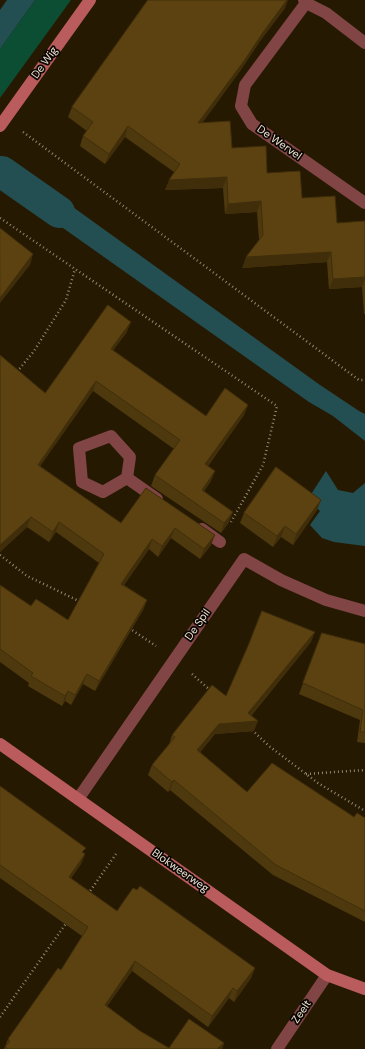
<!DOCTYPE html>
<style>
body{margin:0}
canvas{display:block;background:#261901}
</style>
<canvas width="365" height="1049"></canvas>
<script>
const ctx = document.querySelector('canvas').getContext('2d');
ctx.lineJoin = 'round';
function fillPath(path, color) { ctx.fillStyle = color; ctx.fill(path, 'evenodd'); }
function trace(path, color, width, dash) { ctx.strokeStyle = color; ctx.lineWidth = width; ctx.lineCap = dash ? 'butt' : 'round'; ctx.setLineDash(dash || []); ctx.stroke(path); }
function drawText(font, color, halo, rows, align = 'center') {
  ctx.font = font + ' "DM Sans",sans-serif'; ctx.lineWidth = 3.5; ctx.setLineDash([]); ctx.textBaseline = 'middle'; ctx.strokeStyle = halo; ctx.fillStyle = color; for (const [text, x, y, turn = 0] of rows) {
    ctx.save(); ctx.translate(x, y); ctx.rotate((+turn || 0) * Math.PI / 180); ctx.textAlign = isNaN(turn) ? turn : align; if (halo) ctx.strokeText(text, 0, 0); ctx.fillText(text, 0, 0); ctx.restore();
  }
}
const green = new Path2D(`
 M35,0H71L0,98V49Z`);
const water = new Path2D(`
 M7,0H35L0,49V10Z
 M34,179L320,385L359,411L365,414V441L333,416L309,402L22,199L20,195C22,189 27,180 34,179Z
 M326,471L338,490L353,493L365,483V546L334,542L322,538L310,525L320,511L308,499Z`);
const canal = new Path2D(`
 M2,172L59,212`);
const path = new Path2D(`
 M23,132L359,380H365
 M0,218L277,406L263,465L231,522
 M17,372L34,351L66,300L75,269
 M0,555L27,576L81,602
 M129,628L156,646
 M192,674L210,690
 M252,730L269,746L318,783L365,811
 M306,774L365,770
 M88,894L116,854
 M0,1017L67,922`);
const lane = new Path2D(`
 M127,478L103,492L82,482L79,448L111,436L130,457L127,478L157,499
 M202,529L220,542`);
const street = new Path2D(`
 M304,0L306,3L326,13L365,43
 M306,3L245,85L241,106L252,124L365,203
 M78,799L244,559L281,580L326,600L365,611
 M277,1049L327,975`);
const secondary = new Path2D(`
 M0,126L90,0
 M0,744L327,975L365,989`);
const wall = new Path2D(`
 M285,8L260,41L240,71L202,123L232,148L337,223L365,221V314H364L362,287L329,289L327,262L242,268L259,240L257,212L225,214L223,188L165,190L174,172L125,137L105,164L80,146L83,136L87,131L68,117L72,107Z
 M127,332L113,350L206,416L244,415L208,466L211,481L204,491L229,522L221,533L151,486L155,475L174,449L93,391L40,466L121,523L146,488L211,545L200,559L171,538L158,557L149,549L124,585L147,600L143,610L95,691L83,684L71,705L65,701L62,706L28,686L29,683L0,662V585L31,606L68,620L99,563L56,532L49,542L27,527L0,552V355L45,393Z
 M321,500L317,510L293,545L281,537L273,547L240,523L244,513Z
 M322,633L365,644V743L357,742L360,720L299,694Z
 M311,642L251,716L254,731L215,734L200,752L247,792L354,817L365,818V922L273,875L170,790L168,792L148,775L152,765L169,745L172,735L226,696Z
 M0,786L85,854L81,864L71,878L117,911L255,968L251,978L234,1002L229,998L208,1027L132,971L107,1006L140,1031L169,1048L224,1043L222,1049H4L8,1039L61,970L82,936L0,878Z`);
const shadedWall = new Path2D(`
 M287,0H288L285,8L260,41L240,71L195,133L198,123L264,31Z
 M128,126L125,137L105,164L109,154Z
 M227,177L223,188L165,190L169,180Z
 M261,201L257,212L225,214L228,204Z
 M331,252L327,262L242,268L246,257Z
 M33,254L30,265L0,303V298Z
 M365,277V279L362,287L329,289L333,279Z
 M131,322L127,332L107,359L111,349Z
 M96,381L93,391L34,475L38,465Z
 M248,405L244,415L201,474L205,464Z
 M215,471L211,481L198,500L202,490Z
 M321,500L317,510L293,545L296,534Z
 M233,512L229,522L221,533L224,523Z
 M31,517L27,527L0,552V545Z
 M59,522L56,532L49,542L53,532Z
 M285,526L281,537L273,547L277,536Z
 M175,528L171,538L158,557L162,546Z
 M215,535L211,545L200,559L204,549Z
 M152,539L149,549L118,594L121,584Z
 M147,600L143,610L95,691L99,681Z
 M315,632L311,642L245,722L258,721L254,731L215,734L194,760L197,750L219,724L248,713Z
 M87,674L83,684L71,705L75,695Z
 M68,691L65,701L62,706L65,696Z
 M174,780L170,790L168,792L172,782Z
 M85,854L81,864L65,887L69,877Z
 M135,961L132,971L101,1015L105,1005Z
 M255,968L251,978L234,1002L237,991Z
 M233,988L229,998L208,1027L212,1016Z
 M224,1043L222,1049H217Z`);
const building = new Path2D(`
 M148,0H287L264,31L244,61L198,123L230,121L232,148L266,146L267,173L300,171L302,198L335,196L337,223L365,221V277L333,279L331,252L246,257L263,235L261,201L228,204L227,177L169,180L180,164L128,126L109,154L83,136L93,122L72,107Z
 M0,228L33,254L0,298Z
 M108,305L131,322L111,349L206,416L225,388L248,405L205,464L215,471L202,490L233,512L224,523L155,475L180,440L96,381L38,465L121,523L146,488L215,535L204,549L175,528L162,546L152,539L121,584L147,600L99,681L87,674L75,695L68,691L65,696L31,676L33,673L0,649V585L31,606L36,599L68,620L104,554L59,522L53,532L31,517L0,545V355L45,393Z
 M276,467L321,500L296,534L285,526L277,536L244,513Z
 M262,611L315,632L248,713L258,721L219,724L197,750L247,792L272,763L354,817L357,813L365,818V911L276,865L174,780L172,782L152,765L175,737L172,735L212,685L226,696L248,646Z
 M322,633L365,644V732H360L363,710L303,683Z
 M0,786L86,848L82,852L85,854L69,877L117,911L133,888L137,890L140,886L255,968L237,991L233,988L212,1016L135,961L105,1005L140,1031L169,1048L189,1019L224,1043L217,1049H7V1048L5,1047L10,1041L8,1039L58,968L61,970L88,927L0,865Z`);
const streetNames = [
 ["De Wig",45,63,-54],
 ["De Wervel",279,143,35],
 ["De Spil",198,625,-55],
 ["Blokweerweg",180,871,35],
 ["Zeelt",302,1012,-56]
];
fillPath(green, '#0c4e33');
fillPath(water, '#234f53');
trace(canal, '#234f53', 32);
trace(path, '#918773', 2.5, [1, 3]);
trace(lane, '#814546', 12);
trace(street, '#814546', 12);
trace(secondary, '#ba5b5e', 12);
fillPath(wall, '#4e390e');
fillPath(shadedWall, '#402e0b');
fillPath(building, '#5b4210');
trace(building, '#402e0b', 1);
drawText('11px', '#efe6d7', '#0a0501', streetNames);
</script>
